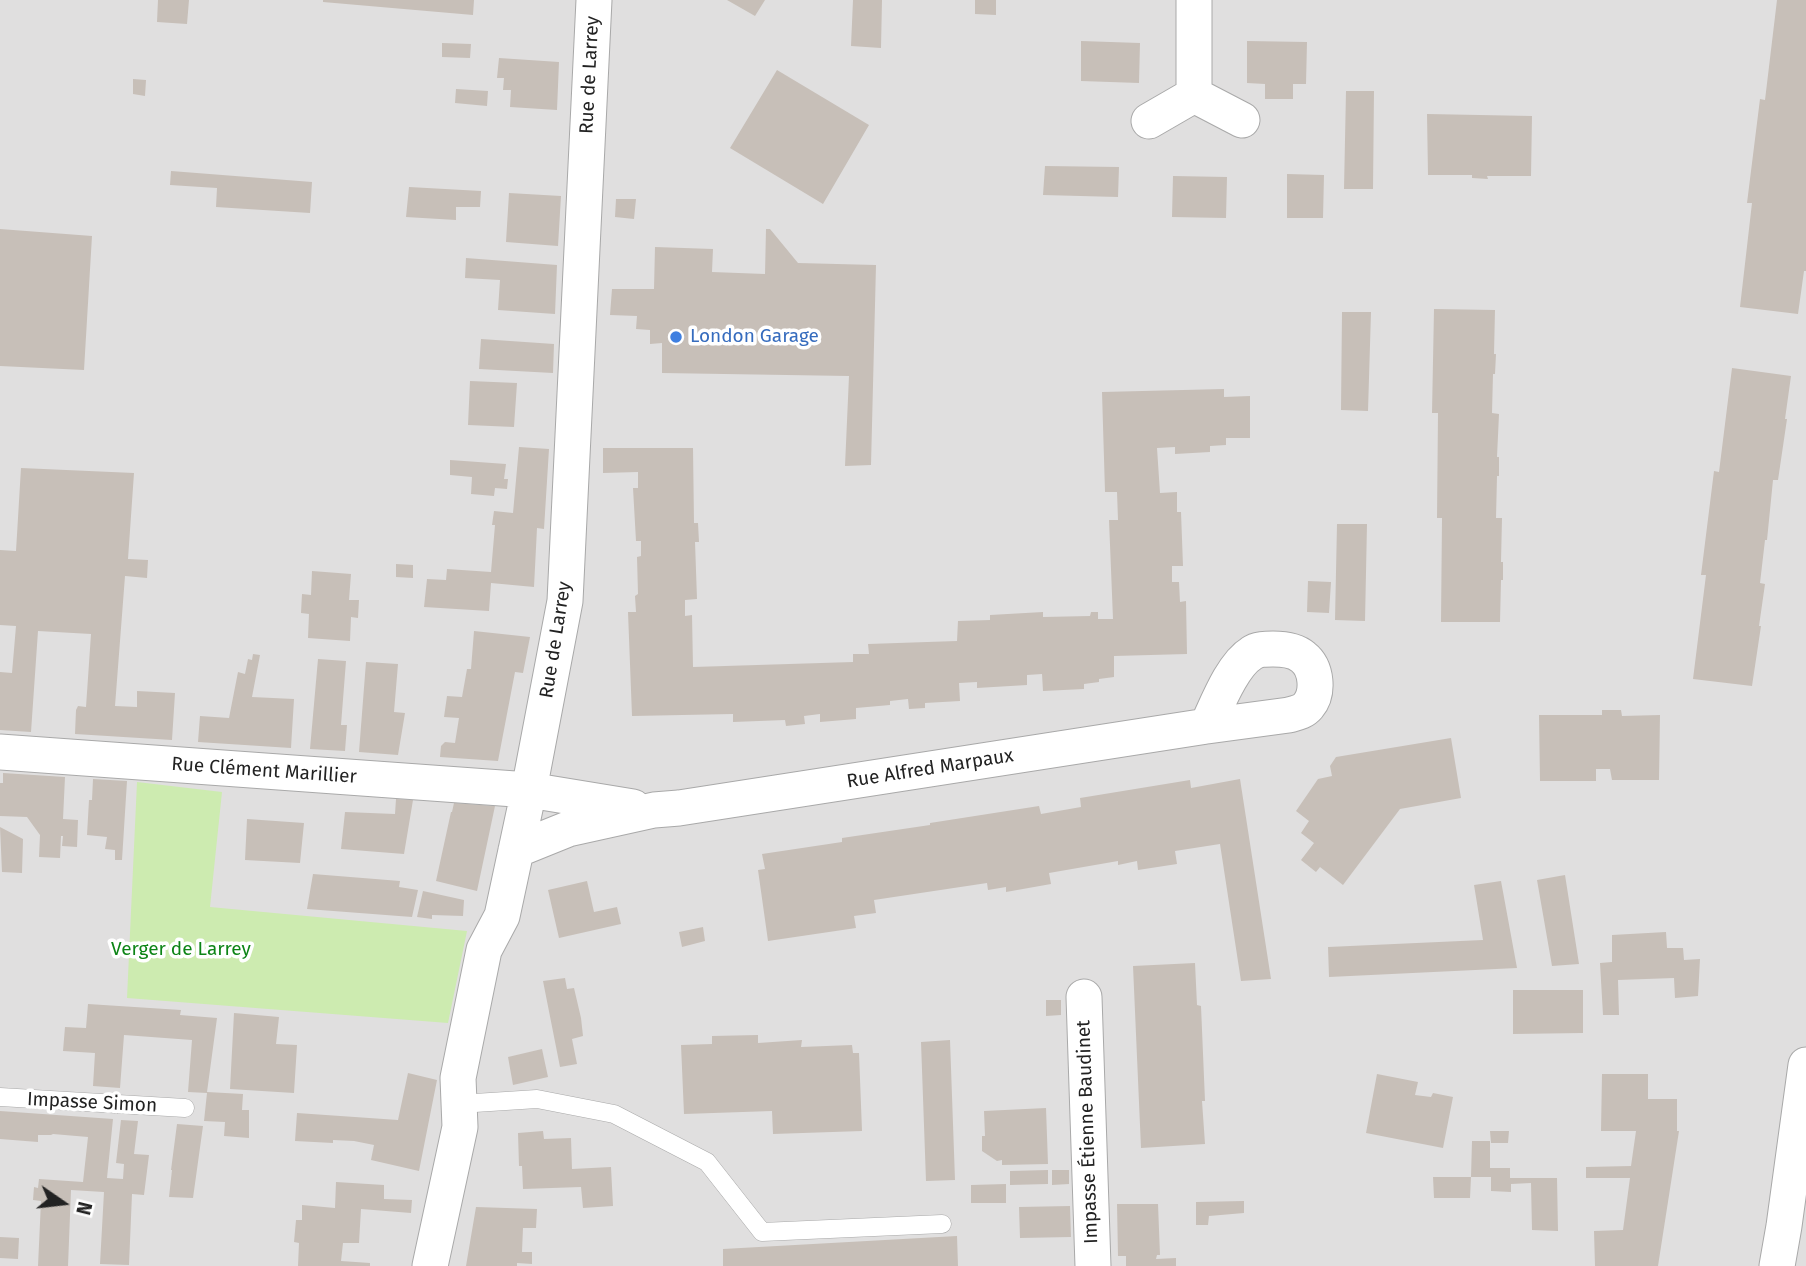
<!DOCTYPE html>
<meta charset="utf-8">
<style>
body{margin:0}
#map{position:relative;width:1806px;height:1266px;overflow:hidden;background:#f2efe9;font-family:"Fira Sans",sans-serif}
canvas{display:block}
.north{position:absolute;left:28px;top:1168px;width:70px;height:70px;-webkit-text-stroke:5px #fff;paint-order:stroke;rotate:104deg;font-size:19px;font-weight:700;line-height:28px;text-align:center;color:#222}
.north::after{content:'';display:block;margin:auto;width:24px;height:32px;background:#222;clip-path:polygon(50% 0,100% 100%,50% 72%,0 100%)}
</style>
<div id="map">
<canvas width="1806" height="1266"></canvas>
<div class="north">N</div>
</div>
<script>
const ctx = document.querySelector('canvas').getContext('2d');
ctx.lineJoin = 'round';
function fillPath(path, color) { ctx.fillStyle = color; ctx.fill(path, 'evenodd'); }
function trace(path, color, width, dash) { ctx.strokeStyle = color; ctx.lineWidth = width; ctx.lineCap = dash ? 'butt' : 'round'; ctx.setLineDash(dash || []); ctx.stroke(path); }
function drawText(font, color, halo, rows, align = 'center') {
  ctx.font = font + ' "Fira Sans",sans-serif'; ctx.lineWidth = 7; ctx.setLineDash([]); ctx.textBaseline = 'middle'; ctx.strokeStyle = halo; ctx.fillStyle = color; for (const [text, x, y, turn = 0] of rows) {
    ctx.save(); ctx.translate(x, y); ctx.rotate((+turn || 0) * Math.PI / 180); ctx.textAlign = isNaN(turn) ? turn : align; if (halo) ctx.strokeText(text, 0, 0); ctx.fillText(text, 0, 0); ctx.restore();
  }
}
const residential = new Path2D(`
 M0,0H1806V1266H0Z`);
const grass = new Path2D(`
 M137,782L222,792L210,907L467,931L448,1023L127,998Z`);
const building = new Path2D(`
 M158,0H189L187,24L157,22Z
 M323,0H474L473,15L323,2Z
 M727,0H765L755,16Z
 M853,0H882L881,48L851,46Z
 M975,0H996V15L975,14Z
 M1777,0H1806V271H1804L1798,314L1740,307L1752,203H1747L1760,99L1765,100Z
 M1081,41L1140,43L1139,83L1081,81Z
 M1247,41L1307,42L1306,84H1293V99H1265V84L1247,83Z
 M442,43L471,44L470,58L442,57Z
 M499,58L559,62L557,110L510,107L511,90H503L504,78H497Z
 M777,70L869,125L823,204L730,148Z
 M133,79L146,80L145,96L133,94Z
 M456,89L488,91L487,106L455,103Z
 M1346,91H1374L1373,189H1344Z
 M1427,114L1532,116L1531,176H1487L1488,179L1472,178V175H1428Z
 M1045,166L1119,167L1118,197L1043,195Z
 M171,171L312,182L310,213L216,207L217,188L170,185Z
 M1287,174L1324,175L1323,218H1287Z
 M1173,176L1227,177L1226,218L1172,217Z
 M409,187L481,191L480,207H456V220L406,217Z
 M509,193L561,196L558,246L506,242Z
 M616,199H636L634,219L615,217Z
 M0,229L92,236L84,370L0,366Z
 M766,229H770L798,263L876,265L871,465L845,466L849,376L662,373V343L650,344V330L636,329L637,316L610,315L612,289H654L655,247L713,249L712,272L765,274Z
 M466,258L557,265L555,314L498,310L500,280L465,278Z
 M1434,309L1495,310L1494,354H1496L1495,374H1493L1492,413L1499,414L1497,457H1499V476H1497L1496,518H1502L1501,562H1503V580H1501L1500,622H1441L1442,518H1437L1438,413H1432Z
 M1342,312H1371L1368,411L1341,410Z
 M481,339L554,344L553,373L479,369Z
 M1732,368L1791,376L1785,419H1787L1778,480H1773L1767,540H1765L1760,583L1765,584L1759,626H1761L1752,686L1693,679L1706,575H1701L1714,471L1719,472Z
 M470,381L517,383L514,427L468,425Z
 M1224,389V397L1250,396V438H1226V445L1210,446V452L1175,454V447L1157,448L1160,493L1177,492V512H1181L1183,566H1172V582H1179L1180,602L1186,601L1187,654L1114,656V677L1099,679V682L1084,684V689L1043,691L1042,674L1027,675V685L977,688V682L959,683L960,701L925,703V708L909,709L908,699L890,701V705L856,708V719L820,722V714L804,716L805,724L786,726L785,720L733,722V714L632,716L628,612H636L635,596L638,594L637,557L641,556V541H636L633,488H638V472L603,473V448H693L694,523H698L699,542H695L697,599L685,600V616L692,615L693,667L853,662V654H869L868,644L957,641L958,621L990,620V615L1043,612V617L1090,616L1091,612H1098V619H1113L1109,520H1118L1117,492H1105L1102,392Z
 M519,447L549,449L544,529L537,528L534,587L491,583L489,611L424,607L427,579L446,580L447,569L491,572L495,525H492L494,511L513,513Z
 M450,460L506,464L504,479H508L507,489L495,488L494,496L471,494L472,477L450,475Z
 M21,468L134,473L128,559L148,560L147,578L125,576L115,706L137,707V691L175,693L172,740L75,734L76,710L78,706L86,707L91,634L38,631L31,732L0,730V672L12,673L16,626L0,625V550L16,551Z
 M1337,524H1367L1365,621L1335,620Z
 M396,564L413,565V578L396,577Z
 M312,571L351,574L349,600H359L358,618L351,617L350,641L308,638L309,614L301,613L302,594L311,595Z
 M1308,581L1331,582L1329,613L1307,612Z
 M474,631L530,637L523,673L515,672L498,761L440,757L441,746L445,742L455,743L459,718L444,717L447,696L462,697L467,669H471Z
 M253,654L260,655L252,697L294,699L291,748L198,742L200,716L229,718L238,672L245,674L248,659L252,660Z
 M318,659L346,661L341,725H347L345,751L310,749Z
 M366,662L398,664L394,712L405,713L398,755L359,752Z
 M1602,710H1621L1622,716L1660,715L1659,780H1612L1610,769H1596V781H1540L1539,715H1602Z
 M1451,738L1461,798L1400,809L1343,885L1320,867L1316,872L1301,860L1314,843L1301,833L1309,821L1296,811L1318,779L1332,776L1330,766L1336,757Z
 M3,773L65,777L63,819L78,820L77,847L62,846L63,836H61L60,858L39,857L40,835L27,817L0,816V783H3Z
 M93,779L127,781L122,860H115V850L105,849L107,837L87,835L89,800H92Z
 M1240,779L1271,979L1241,981L1220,844L1175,851L1177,864L1138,870L1137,861L1118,865V861L1049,873L1051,884L1006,892V887L988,890L987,883L874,900L876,913L854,916L856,928L768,941L758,870L765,869L762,854L842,842V838L930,825V823L1039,806L1041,814L1081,807L1080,798L1190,780L1191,788Z
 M396,799L413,800L404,854L341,849L345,812L395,814Z
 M454,803L495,806L477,891L436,881L451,812H452Z
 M247,819L304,823L300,863L245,860Z
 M0,827L23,839L22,873L2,872Z
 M313,874L400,881L399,887L418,890L412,917L307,909Z
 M1565,875L1579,964L1552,966L1537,880Z
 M587,881L594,912L617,907L621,924L559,938L548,890Z
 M1501,881L1517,968L1329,977L1328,947L1483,940L1474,885Z
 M423,891L464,900L463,916L432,915V919L417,917Z
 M703,927L705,941L682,947L679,932Z
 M1666,932L1667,948H1683L1684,960L1700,959L1698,996L1675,998L1674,978L1618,980L1619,1015H1603L1600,963L1612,962V935Z
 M1195,963L1197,1005L1201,1006L1205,1101H1202L1205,1144L1141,1148L1133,966Z
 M565,978L567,989L574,988L581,1018L583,1036L572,1039L577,1064L560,1067L543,981Z
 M1513,990H1583V1033L1513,1034Z
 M1046,1000H1061V1015L1046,1016Z
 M88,1004L181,1010L180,1015L217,1018L207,1092L243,1094L242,1110H249V1138L224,1136L225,1122L204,1121L207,1093L188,1092L192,1040L124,1035L120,1088L93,1086L95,1053L63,1051L65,1027L86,1028Z
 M234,1013L279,1017L276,1044L297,1045L294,1093L230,1089Z
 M758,1035V1043L802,1040L801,1047L852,1045L853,1053H859L862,1131L773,1134L772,1111L684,1114L681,1045L712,1044V1036Z
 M950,1040L955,1180L926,1181L921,1042Z
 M542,1049L548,1077L513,1085L508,1057Z
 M408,1073L437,1080L419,1171L371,1160L374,1145L354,1141L333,1140V1143L295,1141L297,1113L398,1120Z
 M1377,1074L1418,1082L1415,1095L1431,1097L1433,1093L1453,1097L1443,1148L1366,1133Z
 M1602,1074H1648V1099H1677V1131H1679L1658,1266H1595L1594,1231L1623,1230L1630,1178H1586V1167L1631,1166L1636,1131H1601Z
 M1046,1108L1048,1164L1002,1165V1160L997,1161L982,1151V1136H985L984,1111Z
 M0,1111L113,1119L107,1178L123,1179L124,1164L116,1163L121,1120L138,1121L134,1154L149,1155L144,1195L132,1194L129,1265L100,1264L104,1192L71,1190L68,1266H38L41,1201L33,1200L34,1187L38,1188L39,1179L83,1182L88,1137L53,1134L51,1135H38V1142L0,1139Z
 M177,1124L203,1126L193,1198L169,1197L172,1170H171Z
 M543,1131L544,1139L571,1138L572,1169L611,1167L613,1206L583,1208L581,1187L523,1189L522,1166H519L518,1133Z
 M1490,1131H1509L1508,1143H1491Z
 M1472,1141H1490V1168H1510V1178H1557L1558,1231L1532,1230L1531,1183L1511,1184V1192L1491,1191V1177H1471L1470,1198H1434L1433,1177H1471Z
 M1048,1170V1184L1010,1185V1171Z
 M1052,1170H1069V1184L1052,1185Z
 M336,1182L384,1185V1199L412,1200L411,1213L361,1209L359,1243H343L341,1261L370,1263V1266H298L299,1243L294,1242L296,1220H302V1205L335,1208Z
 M1006,1184V1203H971V1185Z
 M1244,1201V1213L1209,1216L1208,1225H1196V1202Z
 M1117,1204H1158L1160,1255H1157L1156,1259L1176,1258V1266H1126V1256H1118Z
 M1070,1206L1071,1237L1020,1238L1019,1207Z
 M476,1207L537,1209L536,1228H523L522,1252H532V1264L517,1263V1266H466Z
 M957,1236L958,1266H723V1249Z
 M0,1237L19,1238L18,1259L0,1258Z`);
const lane = new Path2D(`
 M0,1097L185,1108
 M459,1104L537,1099L614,1114L707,1162L762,1232L942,1224`);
const street = new Path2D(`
 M1194,95V0
 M1194,95L1242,120
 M1149,121L1194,95
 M0,752L529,790L633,807
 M516,850L568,829L654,810L679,808L1207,726L1289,715C1296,713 1303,712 1308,706C1319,693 1317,668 1303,657C1295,650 1283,649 1273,649C1266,649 1257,649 1252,653C1232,665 1217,705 1207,726
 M1084,997L1093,1266
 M430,1266L460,1127L458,1078L484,950L502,916L529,790L565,601L594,0
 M1777,1266L1784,1226L1806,1065`);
const markers = [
 [676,337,7,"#3f7fe0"]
];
const streetNames = [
 ["Rue de Larrey",590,75,-87],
 ["Rue de Larrey",556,640,-81],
 ["Rue Alfred Marpaux",930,769,-9],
 ["Rue Clément Marillier",264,771,4],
 ["Impasse Simon",92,1103,3],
 ["Impasse Étienne Baudinet",1088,1132,-92]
];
const shopNames = [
 ["London Garage",690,337]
];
const parkNames = [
 ["Verger de Larrey",181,950]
];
fillPath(residential, '#e0dfdf');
fillPath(grass, '#cdebb0');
fillPath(building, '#c7bfb8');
trace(lane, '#a9a9a9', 19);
trace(street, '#a9a9a9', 37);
trace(lane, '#fff', 18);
trace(street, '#fff', 35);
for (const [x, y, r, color] of markers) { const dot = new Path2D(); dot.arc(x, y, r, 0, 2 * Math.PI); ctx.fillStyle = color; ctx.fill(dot); trace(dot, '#fff', 2.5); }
drawText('19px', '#222', '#fff', streetNames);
drawText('19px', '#366cbe', '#fff', shopNames, 'left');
drawText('19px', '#0c8416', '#fff', parkNames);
</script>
